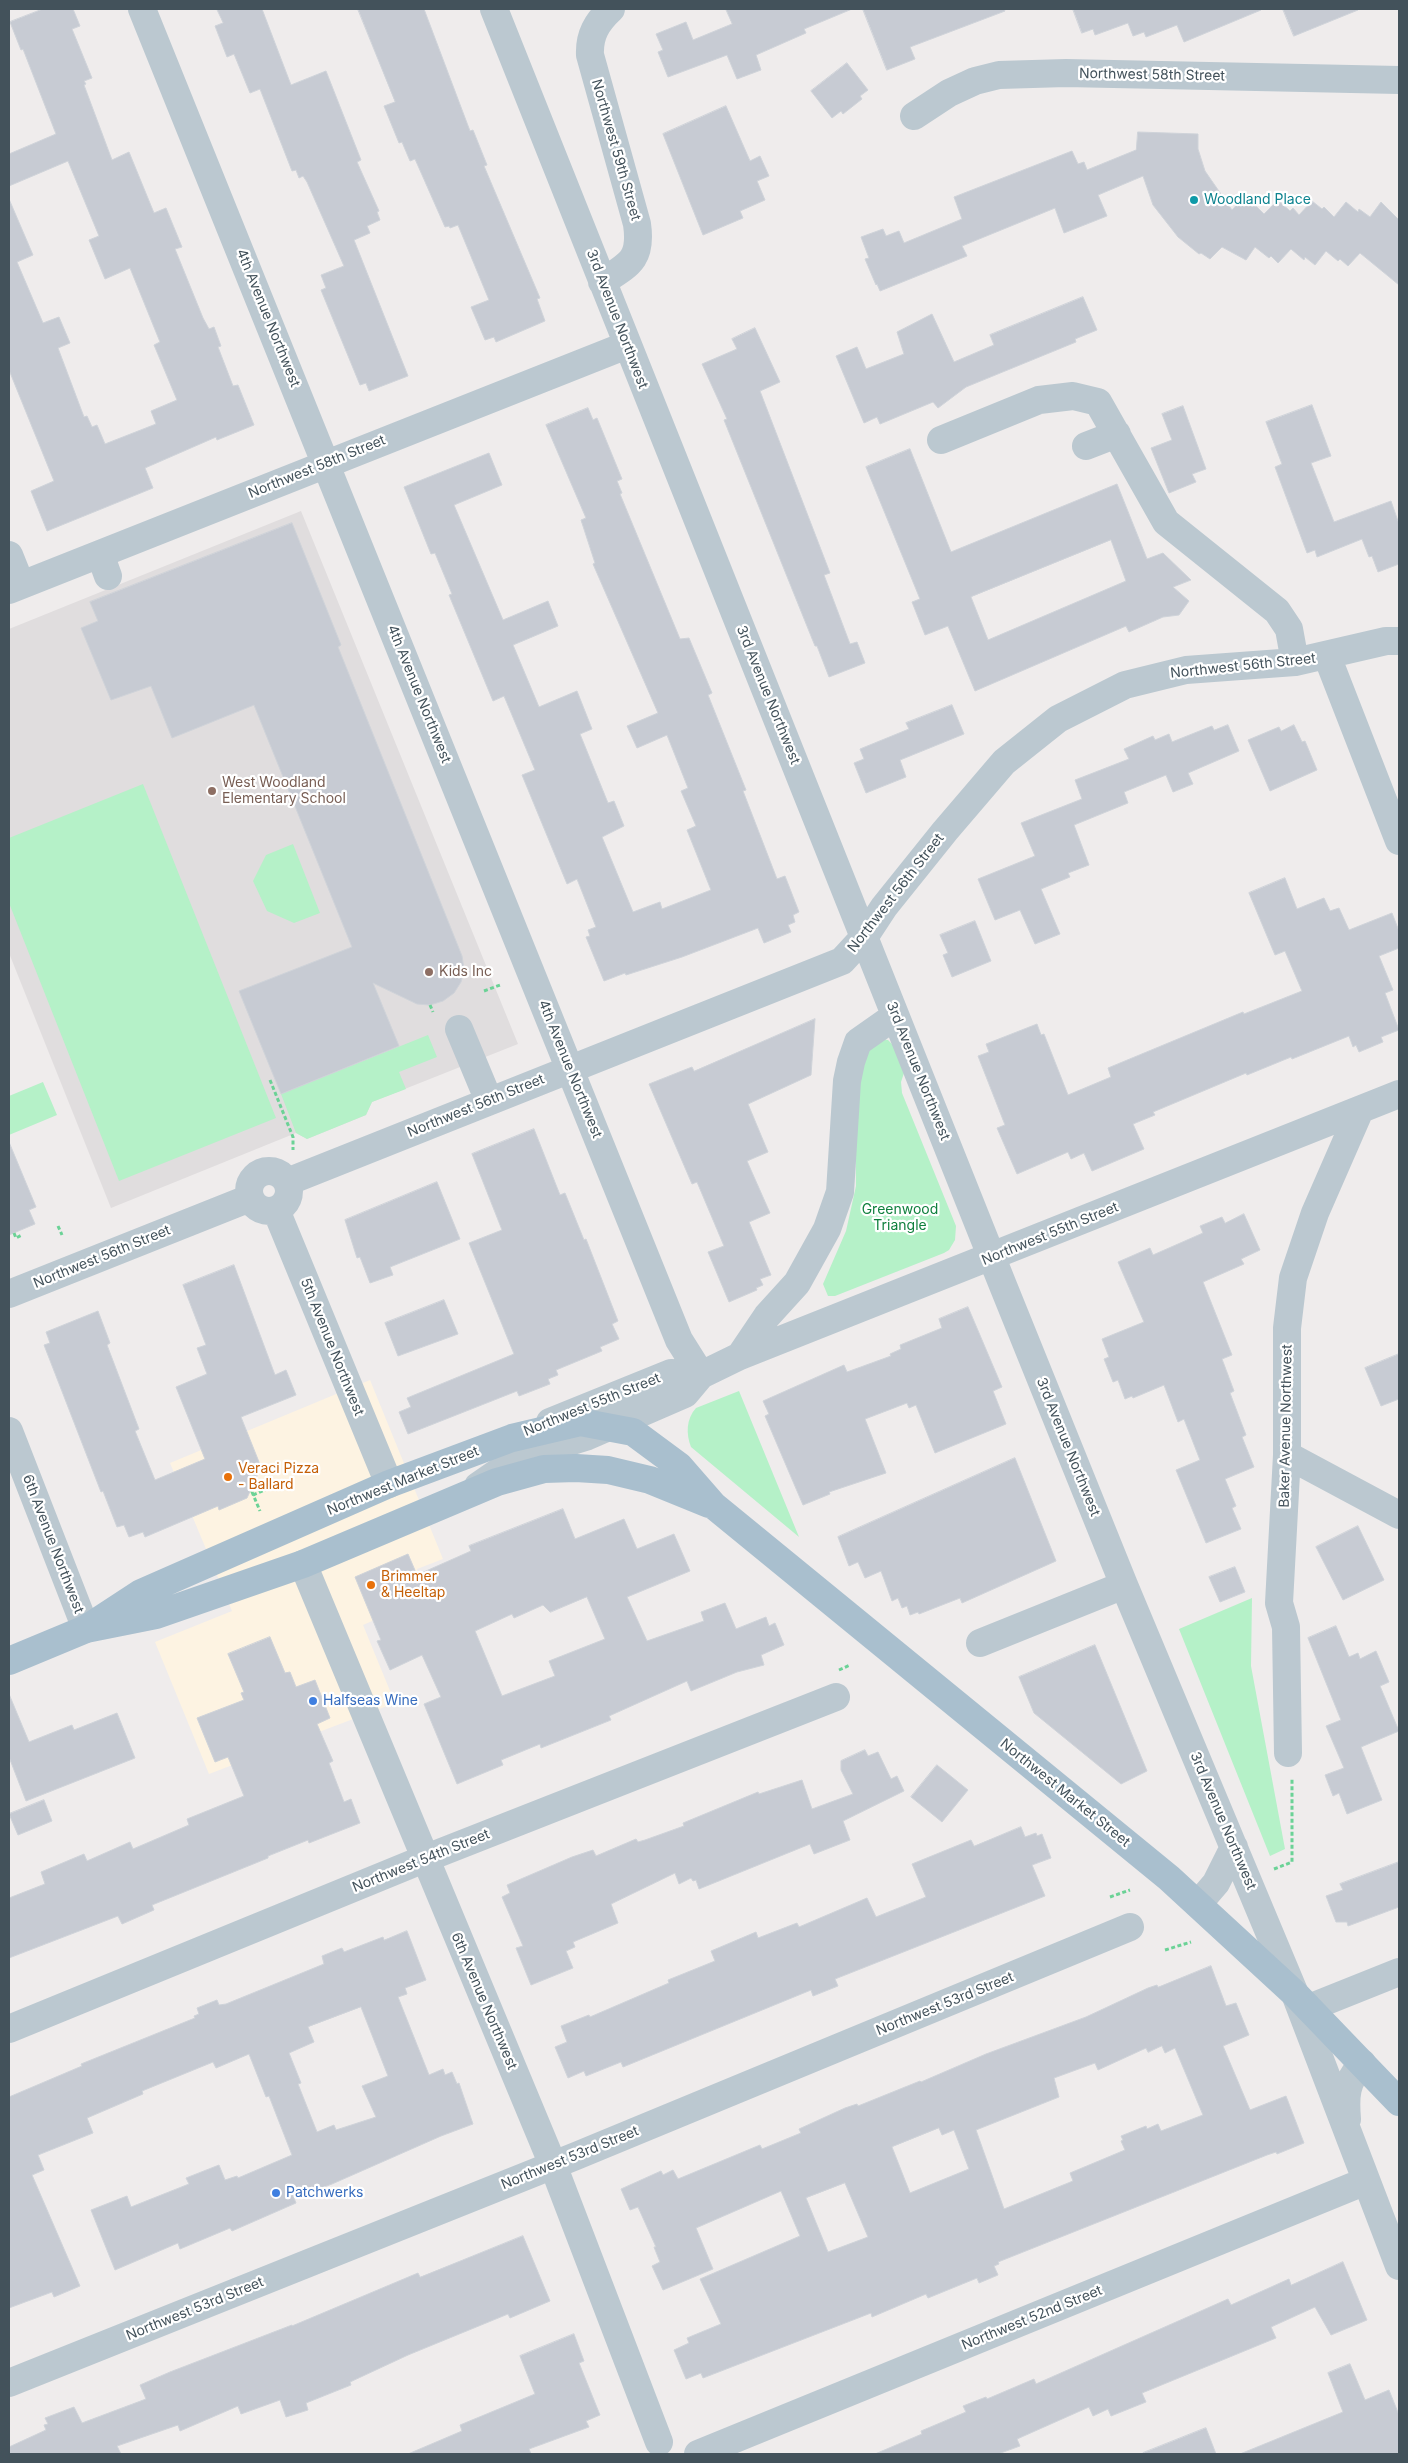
<!DOCTYPE html>
<style>
body{margin:0}
#map{position:relative;width:1408px;height:2463px;overflow:hidden;background:#efecec;font-family:Inter,sans-serif}
canvas{display:block}
.frame{position:absolute;inset:0;border:10px solid #43525b;pointer-events:none}
</style>
<div id="map">
<canvas width="1408" height="2463"></canvas>
<div class="frame"></div>
</div>
<script>
const ctx = document.querySelector('canvas').getContext('2d');
ctx.lineJoin = 'round';
function fillPath(path, color) { ctx.fillStyle = color; ctx.fill(path, 'evenodd'); }
function trace(path, color, width, dash) { ctx.strokeStyle = color; ctx.lineWidth = width; ctx.lineCap = dash ? 'butt' : 'round'; ctx.setLineDash(dash || []); ctx.stroke(path); }
function drawText(font, color, halo, rows, align = 'center') {
  ctx.font = font + ' Inter,sans-serif'; ctx.lineWidth = 4.5; ctx.setLineDash([]); ctx.textBaseline = 'middle'; ctx.strokeStyle = halo; ctx.fillStyle = color; for (const [text, x, y, turn = 0] of rows) {
    ctx.save(); ctx.translate(x, y); ctx.rotate((+turn || 0) * Math.PI / 180); ctx.textAlign = isNaN(turn) ? turn : align; if (halo) ctx.strokeText(text, 0, 0); ctx.fillText(text, 0, 0); ctx.restore();
  }
}
const commercial = new Path2D(`
 M370,1380L443,1559L417,1569L428,1597L363,1625L395,1703L209,1774L155,1642L232,1611L170,1463Z`);
const education = new Path2D(`
 M301,511L518,1044L372,1102L366,1115L307,1139L296,1133L111,1208L9,953V629Z`);
const green = new Path2D(`
 M143,784L276,1118L119,1181L9,903V838Z
 M293,844L320,913L294,923L267,911L253,881L266,855Z
 M428,1035L437,1057L399,1072L406,1089L372,1102L366,1115L307,1139L296,1133L281,1094Z
 M880,1039L888,1040L894,1046L904,1073L901,1082L902,1093L956,1226L955,1240L949,1250L944,1253L835,1296H828L823,1284L846,1231L856,1186L855,1068L862,1053Z
 M43,1082L57,1115L9,1135V1096Z
 M739,1391L799,1537L691,1447C686,1434 686,1419 696,1408Z
 M1252,1598L1251,1666L1285,1849L1270,1856L1179,1629Z`);
const building = new Path2D(`
 M43,9H73L80,26L72,29L92,78L84,81L86,84L84,85L112,160L129,152L154,213L166,208L182,247L175,249L203,318L209,329L214,327L221,346L218,347L233,386L238,385L254,425L217,440L216,437L145,468L153,488L47,531L31,491L54,481L9,370V199L33,255L17,262L43,323L59,317L70,343L58,348L84,417L87,416L92,427L97,425L105,444L156,424L151,411L177,400L154,345L160,342L130,268L105,279L89,240L99,236L68,161L9,186V154L56,134L23,49L21,50L10,22Z
 M217,9H262L291,85L326,71L361,160L357,162L379,211L377,212L380,220L367,226L370,233L354,240L408,376L369,391L366,383L360,385L321,290L326,288L321,275L344,266L307,182L303,176L299,178L296,170L292,171L260,89L250,93L234,54L227,57L215,26L223,23Z
 M358,9H424L470,131L473,130L487,165L484,166L540,298L537,299L545,321L496,342L494,337L485,340L471,307L489,300L458,225L450,228L449,226L445,227L415,159L410,161L402,142L399,143L384,106L395,102Z
 M726,9H852L804,29L806,33L756,55L761,70L737,79L727,55L668,77L658,52L663,50L656,34L686,22L693,40L732,24Z
 M863,9H1004L1005,11L910,47L915,59L887,70Z
 M1073,9H1261V10L1184,42L1177,25L1146,37L1144,32L1133,36L1128,23L1095,35L1093,29L1082,33Z
 M1283,9H1358V10L1294,36Z
 M847,63L868,90L860,96L862,99L843,114L841,111L832,118L811,91Z
 M726,106L750,161L760,156L769,176L757,181L765,200L740,211L743,218L703,235L663,134Z
 M1138,132L1198,134V149L1205,171L1232,210L1243,198L1253,207L1255,205L1264,214L1278,200L1290,211L1293,208L1299,215L1312,201L1322,209L1324,207L1334,217L1346,202L1358,212L1359,209L1370,217L1381,202L1399,220V285L1360,253L1348,266L1340,259L1338,261L1326,251L1315,265L1305,257L1304,260L1291,249L1278,263L1271,256L1269,258L1255,247L1246,260L1222,247L1210,259L1201,253L1199,254L1178,237L1153,205L1143,176L1098,195L1107,216L1064,233L1055,208L962,246L967,256L880,291L877,284L876,285L865,259L869,258L861,237L883,229L886,236L899,231L904,243L962,219L954,197L1072,151L1078,164L1084,162L1087,170L1136,150Z
 M1083,297L1097,330L1075,339L1076,342L966,387L938,408L933,402L880,424L877,417L864,423L836,356L857,347L866,369L904,354L897,332L932,314L954,362L994,345L990,335Z
 M755,328L780,382L760,391L830,573L824,575L850,644L857,642L865,663L829,677L817,646H815L724,420L727,419L702,364L737,349L732,339Z
 M1312,405L1331,456L1311,463L1334,522L1391,501L1399,524V564L1378,572L1372,556L1369,557L1362,539L1317,557L1315,550L1307,553L1275,467L1282,464L1266,422Z
 M1183,406L1206,469L1192,474L1196,482L1169,493L1151,448L1172,440L1162,414Z
 M588,408L593,420L597,418L622,479L617,481L622,493L620,494L680,639L689,638L712,693L708,695L746,790L743,791L777,879L785,876L799,912L793,915L795,922L788,925L791,932L764,943L758,928L682,957L626,975L625,973L604,981L586,937L590,936L588,930L596,927L577,879L567,884L522,775L535,770L504,696L493,701L449,595L452,594L435,553L431,554L404,487L489,453L502,485L454,505L503,620L548,601L558,626L513,645L539,707L577,691L592,729L580,734L608,803L614,801L624,826L602,837L633,912L660,902L662,909L711,890L687,830L696,826L681,791L688,788L667,735L637,748L627,726L658,713L593,564L595,563L581,520L586,518L546,425Z
 M910,449L951,552L1117,484L1147,559L1163,553L1191,580L1173,587L1189,601L1179,615L1163,617L1129,632L1126,626L975,691L948,626L925,635L912,602L920,599L866,467ZM1111,540L1126,581L988,640L971,597Z
 M292,523L341,645L338,647L462,956L464,969L461,982L454,993L443,1001L430,1005L417,1004L373,983L399,1046L281,1094L239,991L352,947L254,705L172,738L151,686L111,700L81,628L98,621L90,602Z
 M952,705L964,734L900,760L906,777L866,793L854,763L864,759L860,749L909,729L906,723Z
 M1228,725L1239,751L1188,773L1193,784L1173,792L1166,775L1124,792L1128,803L1074,825L1089,865L1068,873L1070,877L1041,889L1060,934L1035,944L1020,910L995,920L978,879L1035,856L1021,823L1082,799L1075,780L1129,759L1124,749L1153,736L1155,740L1169,734L1172,742L1212,726L1214,730Z
 M1294,725L1302,742L1305,741L1317,770L1270,791L1248,740L1279,727L1281,731Z
 M1285,878L1297,909L1324,898L1330,911L1339,908L1349,930L1392,913L1399,931V948L1379,956L1393,990L1385,993L1399,1030L1381,1037L1383,1042L1359,1052L1356,1045L1353,1047L1349,1036L1292,1059L1291,1057L1247,1075L1246,1073L1153,1112L1155,1115L1133,1124L1144,1149L1092,1171L1084,1153L1071,1159L1068,1152L1017,1174L997,1128L1005,1125L978,1056L989,1052L986,1044L1037,1024L1041,1035L1044,1034L1068,1095L1111,1077L1108,1068L1243,1012L1244,1014L1302,991L1285,951L1275,955L1249,893Z
 M975,921L991,961L952,977L943,955L948,953L940,935Z
 M815,1019L811,1075L748,1104L768,1152L747,1161L770,1213L749,1222L771,1275L760,1279L763,1285L756,1288L757,1290L729,1302L708,1252L724,1246L697,1182L692,1184L649,1084L692,1067L694,1071Z
 M534,1129L560,1195L565,1193L584,1240L586,1239L618,1321L612,1324L619,1339L600,1347L602,1351L556,1370L558,1375L548,1379L550,1384L519,1396L517,1391L408,1434L399,1412L411,1407L407,1398L514,1354L469,1243L502,1230L472,1154Z
 M9,1142L36,1207L29,1210L35,1224L9,1235Z
 M437,1182L460,1239L390,1267L393,1275L370,1283L360,1257L357,1258L345,1220Z
 M1244,1214L1260,1250L1241,1259L1244,1264L1203,1282L1232,1355L1222,1359L1234,1391L1230,1393L1246,1435L1242,1437L1254,1467L1225,1479L1236,1506L1232,1508L1241,1529L1206,1543L1176,1470L1200,1460L1184,1419L1178,1422L1164,1385L1133,1398L1132,1396L1125,1399L1118,1380L1113,1382L1104,1359L1109,1357L1102,1339L1144,1322L1118,1262L1150,1248L1153,1255L1203,1233L1200,1226L1222,1217L1225,1223Z
 M234,1265L275,1375L286,1370L296,1395L241,1417L261,1467L247,1498L219,1510L218,1506L145,1537L143,1532L129,1537L124,1525L117,1527L103,1491L101,1492L44,1345L50,1343L46,1332L98,1311L110,1343L107,1345L139,1429L135,1431L155,1480L205,1459L176,1387L207,1374L197,1348L206,1345L183,1285Z
 M444,1300L458,1334L398,1356L385,1323Z
 M968,1307L1002,1387L993,1391L1006,1424L935,1453L916,1405L909,1408L907,1403L865,1419L886,1473L829,1492L830,1494L803,1505L765,1416L769,1414L763,1401L844,1365L847,1372L891,1356L890,1354L901,1349L900,1345L942,1328L939,1319Z
 M1399,1354V1399L1381,1406L1365,1368Z
 M1015,1458L1056,1561L962,1603L960,1598L919,1614L918,1612L910,1615L907,1606L902,1608L898,1598L892,1601L881,1571L865,1578L858,1562L849,1566L838,1537Z
 M563,1509L575,1539L624,1519L637,1549L674,1534L690,1571L627,1597L647,1641L704,1621L701,1612L725,1603L736,1629L766,1617L769,1626L775,1623L784,1645L761,1655L764,1665L737,1672L691,1691L687,1681L609,1716L611,1720L541,1748L540,1744L501,1760L503,1765L457,1784L424,1704L441,1697L422,1655L390,1670L377,1641L381,1640L355,1577L408,1554L417,1575L471,1551L469,1546ZM587,1597L605,1639L549,1661L555,1676L502,1696L475,1631L512,1614L514,1618L543,1605L550,1612Z
 M1358,1526L1384,1580L1343,1600L1316,1547Z
 M1235,1567L1245,1592L1220,1602L1209,1577Z
 M1336,1626L1349,1657L1358,1653L1360,1659L1376,1651L1389,1682L1380,1686L1399,1731L1361,1747L1382,1800L1347,1814L1339,1793L1333,1796L1325,1775L1344,1768L1326,1726L1341,1720L1308,1638Z
 M270,1637L285,1673L290,1672L296,1687L315,1680L330,1718L317,1724L333,1761L329,1763L344,1802L351,1799L360,1823L309,1843L308,1840L268,1856V1858L152,1905L154,1910L122,1924L118,1916L9,1958V1898L45,1884L41,1872L84,1854L87,1861L130,1842L133,1849L189,1825L187,1819L244,1796L228,1757L215,1762L197,1718L244,1700L241,1693L244,1692L228,1654Z
 M1095,1645L1147,1771L1121,1784L1034,1713L1019,1677Z
 M9,1694L29,1742L72,1725L74,1730L117,1713L135,1758L26,1801L9,1757Z
 M865,1750L868,1756L878,1752L891,1779L897,1776L904,1791L843,1821L850,1840L814,1854L810,1844L699,1889L696,1880L693,1881L691,1878L679,1884L675,1873L611,1904L618,1923L573,1942L575,1947L566,1951L573,1968L531,1985L516,1948L523,1946L502,1897L510,1893L507,1885L572,1857L593,1850L596,1856L636,1839L638,1842L645,1840L684,1826L683,1823L758,1792L759,1794L802,1780L812,1809L853,1794L841,1770V1761Z
 M937,1765L968,1790L942,1822L911,1797Z
 M44,1800L52,1821L18,1835L9,1814Z
 M1021,1827L1025,1837L1036,1833L1037,1836L1042,1834L1051,1858L1032,1865L1045,1896L835,1979L838,1986L813,1996L811,1990L623,2067L621,2062L586,2076L584,2071L568,2078L555,2047L567,2042L561,2026L589,2015L590,2017L669,1983L668,1980L715,1961L711,1951L756,1932L758,1938L797,1923L799,1927L867,1898L876,1917L926,1897L912,1864L971,1840L974,1846Z
 M1399,1862V1907L1348,1926L1347,1922H1336L1326,1896L1343,1890L1340,1884Z
 M407,1931L426,1980L405,1988L407,1994L398,1997L429,2075L443,2069L445,2075L452,2072L457,2084L459,2083L473,2124L441,2136L332,2184L294,2198L296,2203L232,2231L230,2228L180,2249L178,2243L115,2270L91,2210L127,2196L131,2207L189,2184L186,2178L219,2165L225,2180L237,2176L238,2178L292,2155L269,2096L266,2097L249,2054L216,2068L213,2062L142,2091L143,2094L87,2118L93,2133L38,2155L44,2170L32,2175L80,2286L54,2297L52,2292L9,2308V2097L82,2066L81,2064L195,2018L194,2016L199,2014L197,2008L217,2000L219,2005L226,2004L324,1964L322,1956L342,1948L344,1952L383,1937L384,1940ZM361,2007L388,2076L362,2086L376,2117L336,2130L334,2125L317,2132L298,2084L301,2083L289,2053L314,2042L308,2027Z
 M1211,1966L1226,2006L1236,2003L1249,2035L1223,2046L1250,2110L1286,2096L1304,2143L1277,2154L1276,2152L1267,2155L998,2262L999,2264L994,2266L998,2275L979,2283L977,2278L928,2298L926,2294L872,2317L871,2313L703,2378L701,2373L686,2379L674,2350L689,2343L687,2338L721,2324L700,2279L800,2236L781,2191L696,2228L713,2269L663,2290L652,2266L660,2262L654,2247H656L638,2207L630,2210L621,2189L661,2171L663,2175L673,2170L678,2179L760,2145L762,2149L801,2133L799,2129L845,2108L857,2104L858,2106L920,2081L921,2082L986,2054L1086,2017L1148,1988L1157,1985L1158,1987ZM1162,2046L1165,2053L1175,2048L1203,2115L1161,2131L1158,2124L1147,2129L1146,2126L1121,2136L1123,2140L1121,2141L1125,2150L1070,2173L1073,2181L1004,2209L976,2130L1059,2097L1054,2078L1095,2063L1098,2070L1146,2048L1148,2052ZM939,2128L942,2135L954,2130L969,2169L910,2193L892,2147ZM845,2183L868,2237L828,2252L806,2198Z
 M523,2236L550,2301L510,2318L508,2314L408,2355L350,2382L351,2385L306,2403L308,2410L286,2417L280,2400L241,2414L238,2406L180,2431L178,2425L117,2446L121,2454H9V2447L46,2430L44,2425L48,2424L45,2418L74,2407L82,2423L146,2399L140,2385L170,2372L292,2325V2326L418,2273L420,2277Z
 M1343,2262L1367,2320L1331,2335L1315,2307L1271,2327L1276,2338L1142,2393L1146,2402L1111,2416L1108,2409L1093,2416L1089,2407L1017,2439L1020,2446L998,2454H875L922,2434L921,2431L966,2412L963,2406L986,2397L987,2399L1034,2379L1036,2384L1228,2299L1231,2305L1289,2279L1291,2285Z
 M574,2334L584,2361L579,2363L600,2415L586,2421L589,2427L529,2449L531,2454H408L462,2431L460,2425L535,2394L520,2356Z
 M1350,2364L1365,2400L1389,2390L1399,2415V2454H1240L1343,2412L1328,2373Z
 M1206,2428L1216,2454H1143V2453Z`);
const path = new Path2D(`
 M484,991L500,985
 M430,1005L433,1012
 M270,1080L293,1137V1150
 M58,1226L62,1235
 M14,1233L16,1238L22,1235
 M255,1486L252,1492L260,1511
 M253,1495L272,1487
 M839,1670L850,1665
 M1274,1869L1292,1862V1779
 M1110,1897L1130,1890
 M1165,1950L1191,1942`);
const minor = new Path2D(`
 M142,9L679,1340L701,1375
 M494,9L1002,1283L1124,1585L1295,1994L1399,2266
 M914,116L949,93L975,81L999,75L1066,73L1399,80
 M602,282C630,264 642,259 637,224L590,55C589,35 597,22 611,9
 M941,440L1039,400L1073,396L1098,402L1166,522L1277,611L1289,629L1295,662
 M1086,446L1117,434
 M100,554L108,576
 M9,555L21,585
 M9,590L627,345
 M1327,656L1399,841
 M459,1029L489,1101
 M249 1191a20 20 0 1 1 40 0a20 20 0 1 1-40 0Z
 M287,1182L842,961L865,936L884,907L945,831L1004,762L1058,719L1125,685L1186,670L1295,662L1386,641H1399
 M276,1210L389,1484
 M9,1294L250,1198
 M740,1356L767,1316L797,1283L827,1229L840,1192L847,1081L851,1062L858,1042L895,1016
 M550,1422L671,1373L701,1375
 M9,1431L86,1629
 M1287,1455L1399,1515
 M478,1486L520,1457L588,1436L685,1394L701,1375L740,1356L1399,1094
 M303,1564L553,2165L659,2442
 M980,1643L1124,1585
 M1288,1753L1286,1627L1279,1603L1287,1455V1328L1293,1278L1315,1213L1360,1110
 M1198,1904L1216,1883L1234,1847
 M1309,2008L1399,1972
 M9,2029L424,1859L836,1697
 M1347,2119C1345,2094 1346,2083 1362,2063
 M9,2383L576,2156L1130,1927
 M698,2454L1366,2181`);
const major = new Path2D(`
 M86,1629L141,1593L389,1484L512,1438L580,1422L633,1432L679,1466L713,1505L1169,1878L1295,1994L1399,2102
 M9,1661L86,1629L156,1615L303,1564L497,1482L544,1469L576,1468L608,1470L650,1480L709,1504`);
const markers = [
 [1194,200,5,"#0f9aa8"],
 [212,791,5,"#8d6e63"],
 [429,972,5,"#8d6e63"],
 [228,1477,5,"#e8710a"],
 [371,1585,5,"#e8710a"],
 [313,1701,5,"#3f7fe0"],
 [276,2193,5,"#3f7fe0"]
];
const streetNames = [
 ["Northwest 58th Street",1152,75,1],
 ["Northwest 59th Street",616,150,74],
 ["4th Avenue Northwest",268,318,68],
 ["3rd Avenue Northwest",617,319,69],
 ["Northwest 58th Street",317,467,-22],
 ["Northwest 56th Street",1243,666,-6],
 ["4th Avenue Northwest",419,694,68],
 ["3rd Avenue Northwest",768,695,68],
 ["Northwest 56th Street",896,893,-52],
 ["4th Avenue Northwest",570,1069,68],
 ["3rd Avenue Northwest",918,1071,68],
 ["Northwest 56th Street",476,1106,-22],
 ["Northwest 55th Street",1050,1234,-22],
 ["Northwest 56th Street",102,1257,-22],
 ["5th Avenue Northwest",332,1347,68],
 ["Northwest 55th Street",592,1405,-22],
 ["Baker Avenue Northwest",1286,1426,-89],
 ["3rd Avenue Northwest",1068,1447,68],
 ["Northwest Market Street",403,1481,-22],
 ["6th Avenue Northwest",53,1544,69],
 ["Northwest Market Street",1065,1793,39],
 ["3rd Avenue Northwest",1223,1821,67],
 ["Northwest 54th Street",421,1861,-22],
 ["6th Avenue Northwest",484,2001,67],
 ["Northwest 53rd Street",945,2004,-22],
 ["Northwest 53rd Street",570,2158,-22],
 ["Northwest 53rd Street",195,2309,-22],
 ["Northwest 52nd Street",1032,2318,-22]
];
const cultureNames = [
 ["Woodland Place",1204,200]
];
const educationNames = [
 ["West Woodland",222,783],
 ["Elementary School",222,799],
 ["Kids Inc",439,972]
];
const parkNames = [
 ["Greenwood",900,1210],
 ["Triangle",900,1226]
];
const foodNames = [
 ["Veraci Pizza",238,1469],
 ["- Ballard",238,1485],
 ["Brimmer",381,1577],
 ["& Heeltap",381,1593]
];
const shopNames = [
 ["Halfseas Wine",323,1701],
 ["Patchwerks",286,2193]
];
fillPath(commercial, '#fdf3e2');
fillPath(education, '#e0ddde');
fillPath(green, '#b5f1c8');
fillPath(building, '#c7cbd3');
trace(building, '#cfd3d9', 1);
trace(path, '#6bd296', 3, [4, 2.5]);
trace(minor, '#bbc8d0', 28);
trace(major, '#a9bfce', 28);
for (const [x, y, r, color] of markers) { const dot = new Path2D(); dot.arc(x, y, r, 0, 2 * Math.PI); ctx.fillStyle = color; ctx.fill(dot); trace(dot, '#fff', 2); }
drawText('14px', '#43525b', '#fff', streetNames);
drawText('14px', '#0d838f', '#fff', cultureNames, 'left');
drawText('14px', '#785e54', '#fff', educationNames, 'left');
drawText('14px', '#10803e', '#fff', parkNames);
drawText('14px', '#c56008', '#fff', foodNames, 'left');
drawText('14px', '#366cbe', '#fff', shopNames, 'left');
</script>
